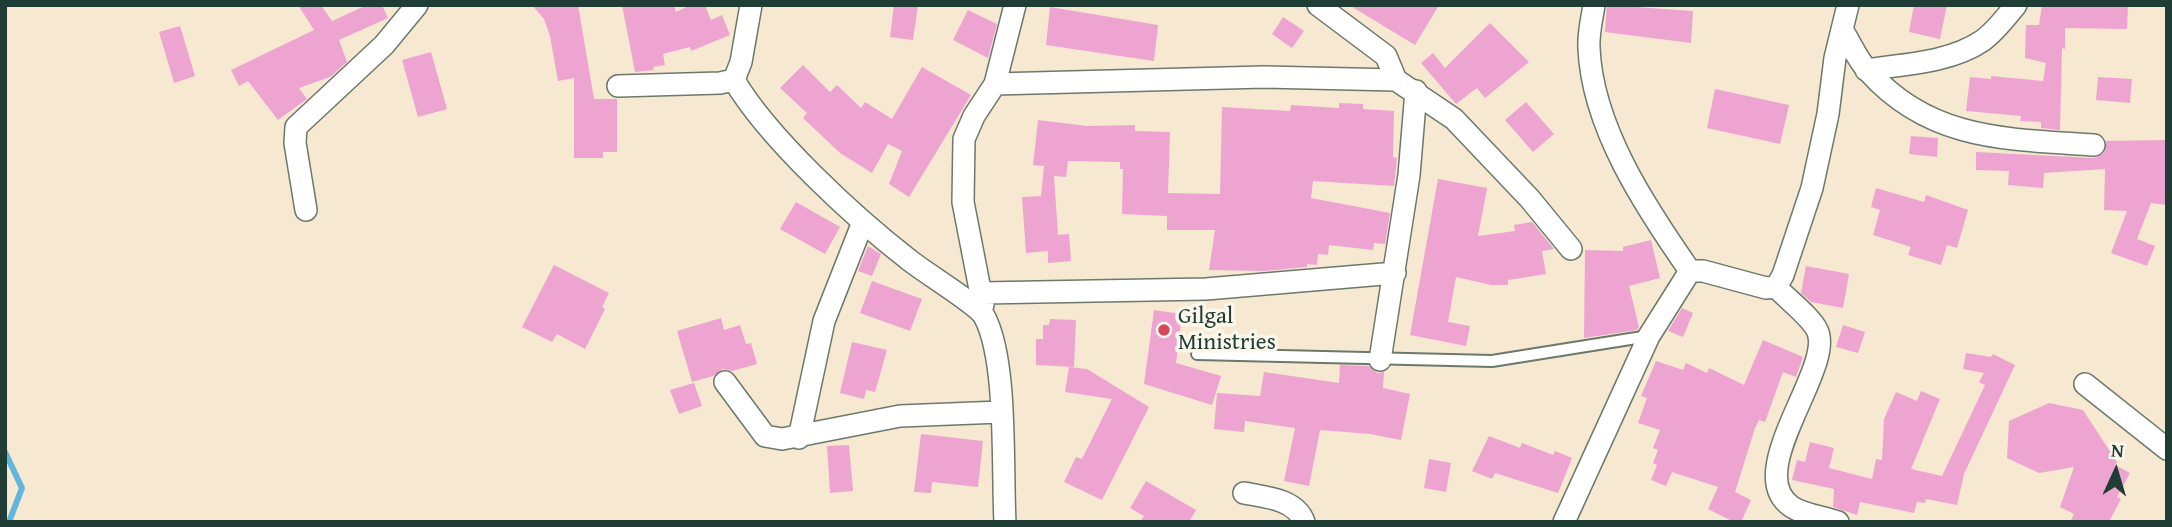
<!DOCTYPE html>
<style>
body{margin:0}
#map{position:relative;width:2172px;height:527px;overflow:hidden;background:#f7e8d2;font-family:"Gentium Book Plus",serif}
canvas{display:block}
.frame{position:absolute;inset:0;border:7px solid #1f3d34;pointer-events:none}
.north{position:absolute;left:2081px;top:436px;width:70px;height:70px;-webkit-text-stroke:5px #fbf7ec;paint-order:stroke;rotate:4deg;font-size:19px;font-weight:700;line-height:28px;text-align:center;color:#1f3d34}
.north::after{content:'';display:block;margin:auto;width:24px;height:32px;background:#1f3d34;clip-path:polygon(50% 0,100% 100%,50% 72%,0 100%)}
</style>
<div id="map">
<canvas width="2172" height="527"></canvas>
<div class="frame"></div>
<div class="north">N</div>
</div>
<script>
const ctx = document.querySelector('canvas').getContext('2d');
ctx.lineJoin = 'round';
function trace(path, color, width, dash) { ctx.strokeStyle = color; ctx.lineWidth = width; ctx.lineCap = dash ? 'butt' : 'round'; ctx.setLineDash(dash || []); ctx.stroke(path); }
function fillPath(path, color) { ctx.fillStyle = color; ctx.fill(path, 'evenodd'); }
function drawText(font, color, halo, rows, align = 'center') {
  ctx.font = font + ' "Gentium Book Plus",serif'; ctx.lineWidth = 7; ctx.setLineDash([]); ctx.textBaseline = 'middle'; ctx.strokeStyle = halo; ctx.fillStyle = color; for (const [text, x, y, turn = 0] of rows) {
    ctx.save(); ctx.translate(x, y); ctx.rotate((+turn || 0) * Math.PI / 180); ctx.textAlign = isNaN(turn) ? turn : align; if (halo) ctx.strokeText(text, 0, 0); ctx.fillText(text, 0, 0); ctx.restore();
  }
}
const stream = new Path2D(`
 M5,452L22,488L9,522`);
const building = new Path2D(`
 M298,5H321L332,21L367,5H382L388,18L339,40L347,62L330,77L299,88L307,99L278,120L248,81L239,86L231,70L314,30Z
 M532,5H578L594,99H617V152H603V158H574V78L558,81L550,36L544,19Z
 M622,5H674L676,12L691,5H705L711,20L722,15L730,35L691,51L690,47L663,54L665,65L653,67L654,70L635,72Z
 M894,5H918L913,40L890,37Z
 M1349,5H1439L1415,45Z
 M1607,5L1693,11L1691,43L1605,32Z
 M1914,5H1947L1940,39L1909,32Z
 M2042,5H2128L2127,29L2065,28V49L2062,48L2060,130L2041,128V122L2020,121L2021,116L1966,111L1970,77L1991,79V76L2043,81L2046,63L2025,58L2026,25H2039Z
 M1050,7L1158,25L1154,61L1046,45Z
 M968,10L997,24L988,58L953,40Z
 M1283,17L1304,31L1292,48L1272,34Z
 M1490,23L1529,62L1485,98L1477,88L1456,104L1421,63L1433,53L1445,68Z
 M180,26L195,76L174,83L159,32Z
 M431,52L447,109L418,117L402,60Z
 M803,65L830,92L837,85L861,108L865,102L892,119L922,67L971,95L909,197L889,184L902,151L888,144L872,173L840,153L803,118L807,113L780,88Z
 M2098,77L2132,79L2130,103L2096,100Z
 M1715,89L1789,105L1780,144L1707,128Z
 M1526,102L1554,134L1533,152L1505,120Z
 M1339,103L1363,104V109L1394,111L1393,157L1397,158L1394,186L1313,181L1311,198L1390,213L1385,244L1374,243L1373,250L1329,245L1328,255L1318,254L1317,265L1307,264V267L1265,271L1209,270L1215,230H1167V216L1122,214L1123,169H1120V162L1068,161L1066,177L1054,176L1058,235L1069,234L1071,261L1048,263V251L1026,253L1022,197L1041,196L1044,166L1033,165L1038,120L1087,126L1135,125V131L1170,132L1168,193L1220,194L1222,107L1290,111L1291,105L1339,108Z
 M1911,136L1938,138L1937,157L1909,154Z
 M2167,140V205L2151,203L2137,239L2155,246L2147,266L2111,253L2127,211L2104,210L2105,169L2044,173L2043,188L2008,185L2009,171L1976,170V152L2094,158L2104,153L2106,141Z
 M1438,179L1487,188L1478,236L1515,231L1514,225L1532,222L1554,249L1542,251L1546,274L1508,280V285H1491L1456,277L1448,322L1470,326L1466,346L1410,335Z
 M1876,188L1924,202L1926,195L1968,210L1957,248L1947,245L1941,265L1908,255L1911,247L1873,235L1880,210L1871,207Z
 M796,202L840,227L825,254L780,229Z
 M1651,240L1660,278L1629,286L1639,327L1637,330L1584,338L1585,250L1623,251V247Z
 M868,246L881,254L872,276L858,271Z
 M554,265L609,293L602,307L605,309L585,349L557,334L552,342L522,327Z
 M1806,266L1849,274L1843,308L1811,302L1801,293Z
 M872,281L922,299L910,331L860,313Z
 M1682,308L1693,313L1683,337L1668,331Z
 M1154,310L1182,314L1176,363L1221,376L1212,405L1144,384Z
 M721,318L724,330L740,325L746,344L751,343L757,364L732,371L723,369L713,376L692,382L677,331Z
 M1050,319L1076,320L1074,367L1036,365V339H1043V325H1049Z
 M1843,325L1865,332L1858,353L1836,347Z
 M1763,340L1803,357L1796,377L1783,372L1765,422L1759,420L1755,428L1735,492L1751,500L1741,522H1734L1708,509L1718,487L1672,472L1666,486L1651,480L1657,465L1653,463L1658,450L1653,448L1660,430L1638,423L1647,398L1641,396L1656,361L1683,370L1686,363L1707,373L1709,368L1744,385Z
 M852,342L887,350L875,392L866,390L864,399L840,393Z
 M1966,353L1991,357L1993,354L2015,365L1964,474L1957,505L1926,499L1925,503L1917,502L1914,513L1860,502L1857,515L1833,507L1834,489L1792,480L1797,460L1805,462L1810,442L1834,448L1829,468L1872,479L1876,459L1882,460L1884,419L1896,392L1917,401L1921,391L1940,399L1911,469L1942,476L1985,385L1979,382L1984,373L1963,369Z
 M1340,365L1369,366L1377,373L1384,372L1383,388L1410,394L1401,440L1370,434L1320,430L1309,486L1284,481L1295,428L1245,421L1244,432L1214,429L1217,393L1260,396L1264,372L1339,383Z
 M1069,367L1087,369L1149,407L1102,500L1064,482L1076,457L1082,459L1112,399L1065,392Z
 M694,383L702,406L679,414L670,390Z
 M2049,403L2083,410L2117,462L2115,465L2130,473L2117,497L2121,499L2109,522H2070L2074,514L2060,507L2074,467L2039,473L2007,458L2009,421Z
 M921,434L983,441L978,487L932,482L931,493L914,492Z
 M1489,436L1520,448L1522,443L1553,455L1555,451L1572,458L1558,493L1495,473L1492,479L1472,471Z
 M849,445L853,491L830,493L827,446Z
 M1429,459L1451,463L1446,492L1424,488Z
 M1146,481L1196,510L1189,522H1140L1144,516L1130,508Z`);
const lane = new Path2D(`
 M1197,354L1492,361L1649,336`);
const street = new Path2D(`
 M1318,5L1386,56L1396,80
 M1594,5C1592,19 1588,34 1589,48C1592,127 1646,208 1690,271
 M1843,31C1851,44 1858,61 1869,72C1931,141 2008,139 2094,145
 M1866,70C1904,64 1949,63 1982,41C1995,32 2006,17 2016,5
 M734,80C767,137 855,218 908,259C922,271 977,304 984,316C1008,359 1002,470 1005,522
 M995,84L1264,77L1396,80L1454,119L1530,199L1571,249
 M618,86L720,83L734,80L741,62L751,5
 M306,210L295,143L296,127L384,45L417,5
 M1776,287C1786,298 1811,317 1817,330C1836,367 1740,473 1792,507C1804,515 1825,517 1838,522
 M982,293L1206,289L1395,273
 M983,305L963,202L964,139L974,116L995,84L1015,5
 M1380,360L1409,175L1416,91
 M725,382L765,436L782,439L900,416L1000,412
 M2085,384L2167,449
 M799,438L824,321L863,222
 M1244,493C1265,497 1296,499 1304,522
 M1564,522L1649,336L1690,271H1703L1766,288L1776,287L1783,275L1812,188L1828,114L1835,58L1848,5`);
const markers = [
 [1164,330,7,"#d1495b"]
];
const poiNames = [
 ["Gilgal",1178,317],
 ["Ministries",1178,343]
];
trace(stream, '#61b6dd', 6);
fillPath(building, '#eda4d1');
trace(lane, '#6b796b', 14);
trace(street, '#6b796b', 24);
trace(lane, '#fff', 10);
trace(street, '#fff', 21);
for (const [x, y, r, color] of markers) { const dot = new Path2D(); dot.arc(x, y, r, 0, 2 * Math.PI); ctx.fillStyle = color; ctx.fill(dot); trace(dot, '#fbf7ec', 2.5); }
drawText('23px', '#1f3d34', '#fbf7ec', poiNames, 'left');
</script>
